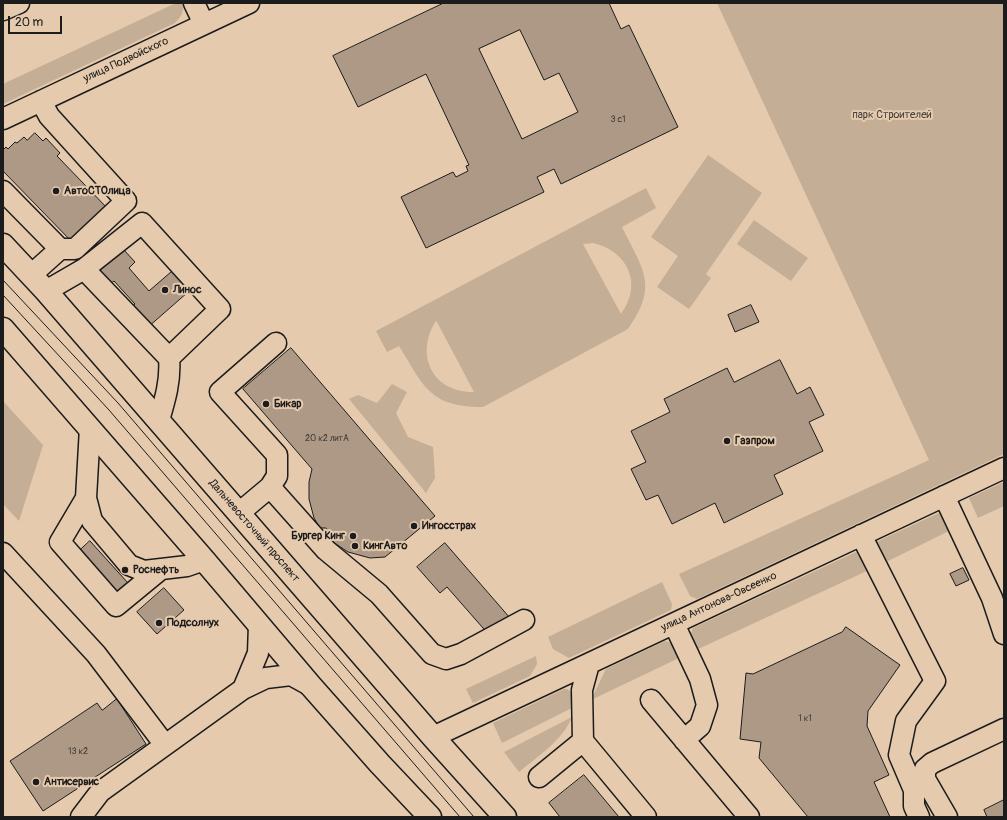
<!DOCTYPE html>
<meta charset="utf-8">
<style>
body{margin:0}
#map{position:relative;width:1007px;height:820px;overflow:hidden;background:#e5caad;font-family:Pangolin,sans-serif}
canvas{display:block}
.frame{position:absolute;inset:0;border:4px solid #1c1c1c;pointer-events:none}
.scale{position:absolute;left:8px;top:16px;width:54px;height:18px;box-sizing:border-box;border:2px solid #1c1c1c;border-top:0;padding-left:5px;font-size:12px;line-height:14px;white-space:nowrap;color:#1c1c1c;-webkit-text-stroke:3px #e5caad;paint-order:stroke}
</style>
<div id="map">
<canvas width="1007" height="820"></canvas>
<div class="frame"></div>
<div class="scale">20 m</div>
</div>
<script>
const ctx = document.querySelector('canvas').getContext('2d');
ctx.lineJoin = 'round';
function fillPath(path, color) { ctx.fillStyle = color; ctx.fill(path, 'evenodd'); }
function trace(path, color, width, dash) { ctx.strokeStyle = color; ctx.lineWidth = width; ctx.lineCap = dash ? 'butt' : 'round'; ctx.setLineDash(dash || []); ctx.stroke(path); }
function drawText(font, color, halo, rows, align = 'center') {
  ctx.font = font + ' Pangolin,sans-serif'; ctx.lineWidth = 4; ctx.setLineDash([]); ctx.textBaseline = 'middle'; ctx.strokeStyle = halo; ctx.fillStyle = color; for (const [text, x, y, turn = 0] of rows) {
    ctx.save(); ctx.translate(x, y); ctx.rotate((+turn || 0) * Math.PI / 180); ctx.textAlign = isNaN(turn) ? turn : align; if (halo) ctx.strokeText(text, 0, 0); ctx.fillText(text, 0, 0); ctx.restore();
  }
}
const green = new Path2D(`
 M176,3H183C184,12 181,17 175,23L3,104V84Z
 M717,3H1004V454L697,599L690,596L679,574L929,460Z
 M708,155L762,193L706,274L711,278L689,309L657,287L678,256L651,237Z
 M646,188L656,208L622,227C643,270 659,285 628,329L483,407C429,407 424,386 399,346L387,352L376,331ZM593,243C628,251 643,284 621,314L583,244ZM436,321L437,322L474,392C433,393 414,355 436,321Z
 M754,220L808,258L791,281L737,244Z
 M392,384L407,392L396,413L408,437L433,447L435,478L426,493L349,399L358,395L377,403Z
 M3,401L43,445L19,521L3,504Z
 M1004,482V506L978,518L969,498Z
 M941,512L951,530L884,563L875,547L876,542Z
 M856,552L861,553L869,570L696,650L690,637L693,628Z
 M662,582L672,604L671,610L569,658L553,649L548,637Z
 M665,641C674,643 676,651 679,658L591,700L606,669Z
 M536,656L537,664L530,676L473,703L466,689Z
 M564,689H567L571,692L572,708L502,743L493,723Z
 M572,717C563,740 538,756 519,772L504,752Z`);
const building = new Path2D(`
 M444,3H609L621,29L629,25L678,127L561,184L554,169L537,177L544,192L426,248L401,197L453,172L456,177L468,171L466,166L469,165L426,74L358,107L333,56ZM520,30L544,80L559,73L578,112L522,139L479,49Z
 M35,133L43,141L46,138L60,153L57,156L109,210L74,244L3,171V150L6,147L8,149L15,142L17,143L24,137L27,140Z
 M123,249L135,262L129,268L149,291L179,265L196,285L147,328L130,308L135,304L114,281L109,285L97,272Z
 M751,305L759,322L735,332L728,315Z
 M291,348L435,516L385,557L370,558L348,552L330,540L331,534L326,528H320L314,518L309,499V482L312,469L243,389Z
 M780,360L797,394L810,387L824,415L809,422L823,451L774,475L783,494L724,523L715,503L672,524L658,495L646,500L631,469L646,462L631,431L670,412L664,399L727,368L734,382Z
 M90,541L128,583L113,597L75,555Z
 M445,543L510,618L490,636L447,587L440,593L417,567Z
 M963,568L969,580L956,586L950,574Z
 M164,588L184,610L157,634L137,612Z
 M846,627L900,665L868,711L867,726L889,775L874,782L890,817H808L759,758L761,742L740,739L746,673L753,674L842,632Z
 M117,699L146,744L43,811L10,761L97,703L102,710Z
 M584,775L619,817H560L549,803Z
 M1004,800V817H987L984,810Z`);
const minor = new Path2D(`
 M194,3L204,24
 M3,10L19,3
 M41,101L49,116L126,201L75,249H60
 M3,119L249,3
 M3,191L60,249L31,275
 M84,269L142,223L220,309L169,358
 M46,291L84,269L169,358C171,380 165,400 159,420
 M90,428L86,498L92,521L129,565L144,571L187,566L204,560
 M270,487L326,550L379,594L432,654L446,659L461,654L524,620
 M944,496L992,598L1004,634
 M86,498L60,542L116,606L161,569
 M239,513L270,487L277,476V455L220,392L276,343
 M861,535L935,681L906,721L899,755L914,790V806L919,817
 M3,553L96,654L165,745
 M674,624L700,679L707,705L700,726L684,740
 M589,664L582,690L583,741L646,817
 M243,689L258,653L259,625
 M651,700L749,817
 M433,737L1004,468
 M539,777L583,741
 M81,817L100,792L243,689L266,678L291,675L311,686
 M947,817L925,779V769L932,763L1004,729`);
const major = new Path2D(`
 M3,245L46,291L433,737L505,817
 M3,329L204,560L311,686L380,764L430,817`);
const tram = new Path2D(`
 M3,280L118,403L474,817
 M3,295L109,410L460,817`);
const markers = [
 [56,191,4,"#1c1c1c"],
 [165,290,4,"#1c1c1c"],
 [266,404,4,"#1c1c1c"],
 [727,441,4,"#1c1c1c"],
 [414,526,4,"#1c1c1c"],
 [353,536,4,"#1c1c1c"],
 [355,546,4,"#1c1c1c"],
 [125,570,4,"#1c1c1c"],
 [159,623,4,"#1c1c1c"],
 [36,782,4,"#1c1c1c"]
];
const numberNames = [
 ["3 с1",618,120],
 ["20 к2 литА",327,439],
 ["1 к1",805,719],
 ["13 к2",78,752]
];
const streetNames = [
 ["улица Подвойского",126,60,-25],
 ["Дальневосточный проспект",254,531,49],
 ["улица Антонова-Овсеенко",719,602,-25]
];
const parkNames = [
 ["парк Строителей",892,115]
];
const poiNames = [
 ["АвтоСТОлица",64,191],
 ["Линос",173,290],
 ["Бикар",274,404],
 ["Газпром",735,441],
 ["Ингосстрах",422,526],
 ["Бургер Кинг",345,536,"right"],
 ["КингАвто",363,546],
 ["Роснефть",133,570],
 ["Подсолнух",167,623],
 ["Антисервис",44,782]
];
fillPath(green, '#c4ae95');
fillPath(building, '#ad9985');
trace(building, '#1c1c1c', 1);
trace(minor, '#1c1c1c', 23);
trace(major, '#1c1c1c', 25);
trace(minor, '#e5caad', 20);
trace(major, '#e5caad', 22);
trace(tram, '#1c1c1c', 1);
for (const [x, y, r, color] of markers) { const dot = new Path2D(); dot.arc(x, y, r, 0, 2 * Math.PI); ctx.fillStyle = color; ctx.fill(dot); trace(dot, '#e5caad', 1.5); }
drawText('9px', '#403b36', null, numberNames);
drawText('11px', '#1c1c1c', '#e5caad', streetNames);
drawText('11px', '#46403a', '#e5caad', parkNames);
drawText('bold 11px', '#1c1c1c', '#e5caad', poiNames, 'left');
</script>
